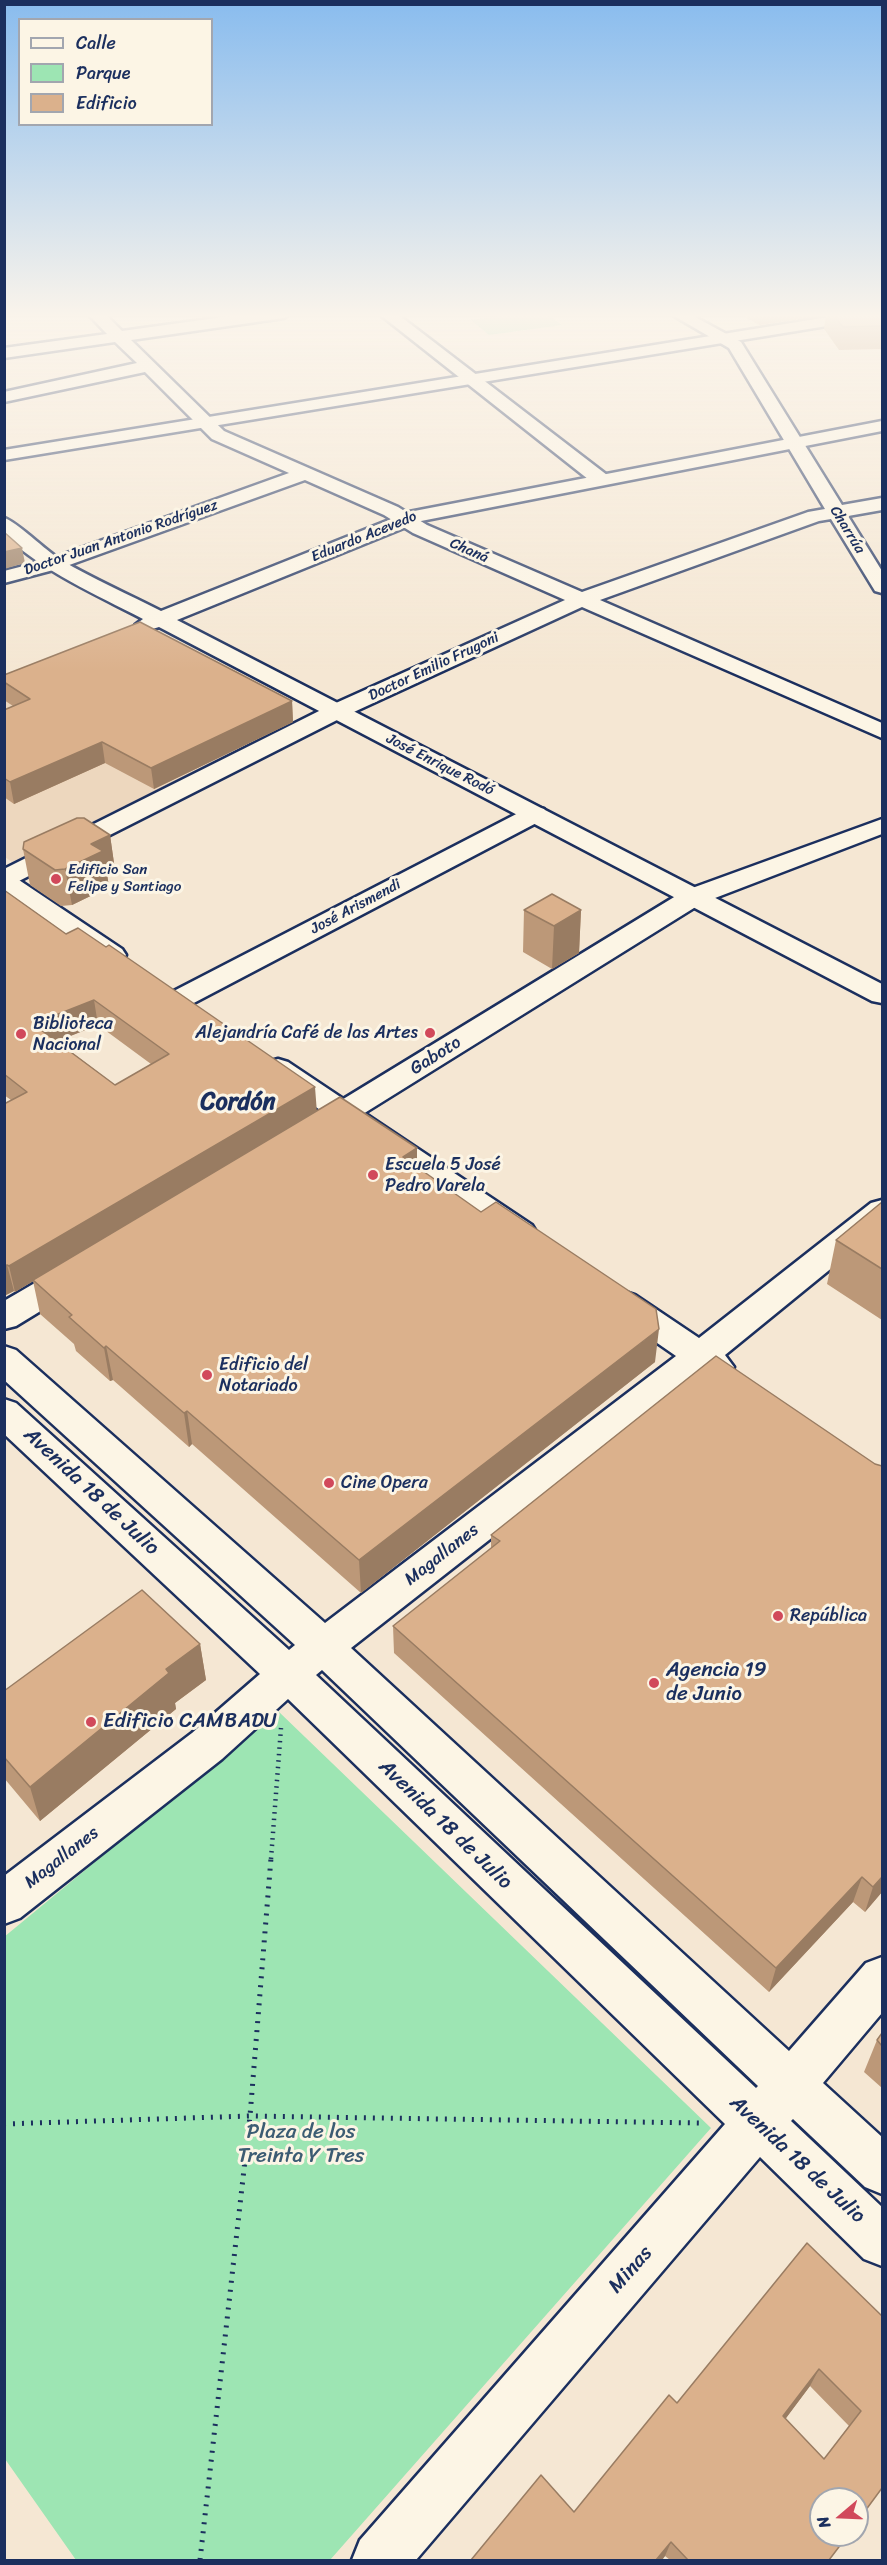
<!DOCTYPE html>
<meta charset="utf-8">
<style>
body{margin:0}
#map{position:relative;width:887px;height:2565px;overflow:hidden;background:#f5e7d3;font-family:Sriracha,sans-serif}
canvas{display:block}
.frame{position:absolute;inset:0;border:6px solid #1b2f5e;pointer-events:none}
.legend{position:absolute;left:18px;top:18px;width:195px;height:108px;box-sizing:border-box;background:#fcf5e5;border:2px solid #a2a6af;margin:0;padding:8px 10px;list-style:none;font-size:18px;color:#1b2f5e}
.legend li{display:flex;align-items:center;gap:12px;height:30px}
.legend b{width:30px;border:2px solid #a2a6af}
.north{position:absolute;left:809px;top:2487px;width:60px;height:60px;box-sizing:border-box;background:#fcf5e5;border:2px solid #a2a6af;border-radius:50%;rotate:251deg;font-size:16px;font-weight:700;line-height:24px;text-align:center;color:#1b2f5e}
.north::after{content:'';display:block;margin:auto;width:21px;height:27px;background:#d1495b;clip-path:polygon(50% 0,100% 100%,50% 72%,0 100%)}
</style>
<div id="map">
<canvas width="887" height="2565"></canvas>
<div class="frame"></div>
<ul class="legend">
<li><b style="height:8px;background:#fcf5e5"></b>Calle</li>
<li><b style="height:16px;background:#9de5b3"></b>Parque</li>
<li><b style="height:16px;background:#dbb18c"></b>Edificio</li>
</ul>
<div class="north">N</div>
</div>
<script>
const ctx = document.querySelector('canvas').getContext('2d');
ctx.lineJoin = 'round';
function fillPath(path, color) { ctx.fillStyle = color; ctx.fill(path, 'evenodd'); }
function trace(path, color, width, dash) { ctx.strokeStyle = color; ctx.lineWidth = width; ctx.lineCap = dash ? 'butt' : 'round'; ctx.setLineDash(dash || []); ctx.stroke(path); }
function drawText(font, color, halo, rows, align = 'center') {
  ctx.font = font + ' Sriracha,sans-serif'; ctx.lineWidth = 6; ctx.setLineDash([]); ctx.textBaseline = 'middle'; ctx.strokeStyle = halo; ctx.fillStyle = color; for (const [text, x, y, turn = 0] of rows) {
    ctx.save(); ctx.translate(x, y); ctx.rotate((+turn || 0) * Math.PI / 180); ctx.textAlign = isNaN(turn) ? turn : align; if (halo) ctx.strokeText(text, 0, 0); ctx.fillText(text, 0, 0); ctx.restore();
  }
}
const built = new Path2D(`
 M143,642L293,722L12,862L5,857V697Z`);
const green = new Path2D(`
 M523,313H546L562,325L489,335L471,320Z
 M278,1711L711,2128L330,2560H76L5,2459L4,1937Z`);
const pathFar1 = new Path2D(`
 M271,1859L281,1728`);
const path = new Path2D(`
 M4,2124L250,2116L700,2123
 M200,2560L250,2116L271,1858`);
const street = new Path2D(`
 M87,313H104L122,331L252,313H292L284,318L131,340L224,431L398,507L427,525L582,592L808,512L825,509L729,348L669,313H688L741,342L842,505L882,498V510L848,516L882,571V593L875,591L831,519L819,521L600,600L882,723V738L582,607L343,717L13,884L4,887V869L327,707L565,600L413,533L384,515L305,480L61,568L4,583V571L47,560L289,473L212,439L145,372L4,402V392L137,363L115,342L4,358V348L107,334Z
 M378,313H396L607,475L609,479L607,483H593Z
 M535,807L544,809L547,814L544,819L188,1006L178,1008L168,1006L164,1000L168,994L526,809Z
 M882,819V834L702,903L326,1137L315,1140L304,1137L300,1130L304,1123L684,891Z
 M76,1262L88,1266L92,1274L88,1282L16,1326L4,1329V1301L64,1266Z`);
const secondary = new Path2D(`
 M853,313H882V317L4,460V450Z
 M882,421V431L421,521L177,620L882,984V1003L872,1001L159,627L146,631L139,629L135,625L143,619C95,594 44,572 4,535V518C16,521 46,551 61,560C93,579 128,594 161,611L409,512Z
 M4,873L13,876L122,949L126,955L122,961L112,963L102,961L4,893Z
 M278,1059L288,1062L532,1225L537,1233L532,1241L521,1244L510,1241L268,1074L263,1068L268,1062Z
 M882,1200V1227L725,1355L734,1367L729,1376L717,1380L701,1374L351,1648L789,2051L866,1963L882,1957V2013L823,2083L882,2137V2194L865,2187L793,2119L791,2121L882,2207V2266L864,2259L760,2157L416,2560H352L360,2540L725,2124L288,1699L222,1759L20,1918L4,1924V1876L192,1733L260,1674L4,1434V1399L16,1403L289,1650L295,1645L4,1380V1346L16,1350L325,1623L676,1356L611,1311L606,1303L611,1295L623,1291L635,1295L699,1338L871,1203ZM322,1670L758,2086L756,2088L316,1675Z`);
const wall = new Path2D(`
 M738,313H882V349L839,350L824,329L826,315L759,325Z
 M4,675L292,701L293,722L154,789L105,763L14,804L4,797V710L13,706L4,700Z
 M110,835L115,870L107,874L109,887L72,905L61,906L30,885L23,849Z
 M4,890L317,1111L417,1167L655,1362L361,1593L192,1444L189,1447L113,1380L110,1381L76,1351L74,1344L40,1314L33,1281L15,1292L14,1291L4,1296V1104L11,1100L4,1095ZM98,1025L151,1064L115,1085L57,1041Z
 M524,910H581L579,953L552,969L523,952Z
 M882,1202V1320L827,1284L836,1240Z
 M716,1356L882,1892L865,1912L853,1902L769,1992L394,1653L393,1626L491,1548V1535Z
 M200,1644L206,1680L175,1703L176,1709L40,1821L4,1778V1691Z
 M882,2033V2088L864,2072L877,2040Z
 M882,2316L829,2560H670L665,2556L662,2560H471L574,2512L677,2403ZM810,2386L849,2426L824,2459L785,2419Z`);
const shadedWall = new Path2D(`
 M761,313H827L826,315L759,325Z
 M22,548L25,563L4,569V552Z
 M292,701L293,722L154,789L151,768Z
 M102,742L105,763L14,804L10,782Z
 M110,835L115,870L107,874L109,887L72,905L65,869L91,844Z
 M581,910L579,953L552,969L554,926Z
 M94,1000L98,1025L38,1049L33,1024Z
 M315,1087L317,1113L15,1292L9,1266Z
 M417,1148V1182L403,1157Z
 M7,1265L14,1291L4,1296V1266Z
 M659,1329L655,1362L361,1593L359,1560Z
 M106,1346L113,1380L110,1381L104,1348Z
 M187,1411L192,1444L189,1447L184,1413Z
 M200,1644L206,1680L175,1703L176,1709L40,1821L30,1787L166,1669Z
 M862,1877L853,1902L769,1992L776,1968Z
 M882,1877V1892L865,1912L873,1887Z
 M819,2369L810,2386L775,2433L783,2416Z
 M671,2542L665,2556L662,2560H656Z`);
const building = new Path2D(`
 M832,313H882V326L843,327Z
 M4,532L22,548L4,552Z
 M140,622L292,701L151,768L102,742L10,782L4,778V710L30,699L4,682V675Z
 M77,818H84L110,835L91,844L103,851L65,869L55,870L23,849L24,842Z
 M4,890L66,934L78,928L106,947L109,945L315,1087L9,1266L7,1265L4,1266V1104L27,1092L4,1074ZM94,1000L169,1054L115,1085L33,1024Z
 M552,894L581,910L554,926L524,910Z
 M340,1097L417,1148L403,1157L481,1212L496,1202L656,1309L659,1329L359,1560L187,1411L184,1413L106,1346L104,1348L69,1317L72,1315L33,1280Z
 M882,1202V1269L836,1240Z
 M716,1356L875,1464L882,1466V1877L873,1887L862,1877L776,1968L393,1626L500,1541L491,1535Z
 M142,1590L200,1644L166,1669L169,1673L30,1787L4,1757V1691Z
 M882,2033V2046L877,2040Z
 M807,2243L882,2316V2488L857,2522V2499H821V2535H848L829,2560H688L671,2542L656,2560H471L541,2475L574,2512L669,2395L677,2403ZM819,2369L861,2411L824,2459L783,2416Z`);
const markers = [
 [56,879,6,"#d1495b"],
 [430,1033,6,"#d1495b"],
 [21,1034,6,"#d1495b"],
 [373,1175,6,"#d1495b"],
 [207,1375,6,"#d1495b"],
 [329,1483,6,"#d1495b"],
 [778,1616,6,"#d1495b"],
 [654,1683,6,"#d1495b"],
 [91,1722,6,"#d1495b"]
];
const farStreetnames = [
 ["Charrúa",847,530,58],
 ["Eduardo Acevedo",364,537,-22],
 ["Doctor Juan Antonio Rodríguez",121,538,-19],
 ["Chaná",469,551,24],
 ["Doctor Emilio Frugoni",434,667,-25],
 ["José Enrique Rodó",440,765,27],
 ["José Arismendi",356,907,-28]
];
const farPoinames = [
 ["Edificio San",68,870],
 ["Felipe y Santiago",68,887]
];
const poiNames = [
 ["Biblioteca",33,1024],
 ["Nacional",33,1045],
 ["Alejandría Café de las Artes",418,1033,"right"],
 ["Escuela 5 José",385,1165],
 ["Pedro Varela",385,1186],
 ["Edificio del",219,1365],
 ["Notariado",219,1386],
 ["Cine Opera",341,1483],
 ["República",790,1616]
];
const streetNames = [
 ["Gaboto",436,1056,-32],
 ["Magallanes",442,1555,-38],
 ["Magallanes",62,1858,-38]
];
const nearStreetnames = [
 ["Avenida 18 de Julio",91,1492,43],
 ["Avenida 18 de Julio",445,1825,44],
 ["Avenida 18 de Julio",797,2160,43],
 ["Minas",631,2270,-49]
];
const nearPoinames = [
 ["Agencia 19",666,1671],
 ["de Junio",666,1695],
 ["Edificio CAMBADU",103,1722]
];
const nearParknames = [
 ["Plaza de los",301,2133],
 ["Treinta Y Tres",301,2157]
];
const districtNames = [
 ["Cordón",238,1103]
];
fillPath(built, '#edd7be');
fillPath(green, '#9de5b3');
trace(street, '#1b2f5e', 5);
trace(secondary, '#1b2f5e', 5);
trace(pathFar1, '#1b2f5e', 4.5, [1.5, 5]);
trace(path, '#1b2f5e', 5, [2, 7]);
fillPath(street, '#fcf5e5');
fillPath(secondary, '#fcf5e5');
fillPath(wall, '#bc9878');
fillPath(shadedWall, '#997c62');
fillPath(building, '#dbb18c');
trace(building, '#997c62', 1.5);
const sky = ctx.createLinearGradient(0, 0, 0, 672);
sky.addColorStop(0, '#89bcee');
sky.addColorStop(0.47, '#faf4eb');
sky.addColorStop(1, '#faf4eb00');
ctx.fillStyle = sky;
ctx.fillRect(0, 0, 887, 672);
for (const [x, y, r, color] of markers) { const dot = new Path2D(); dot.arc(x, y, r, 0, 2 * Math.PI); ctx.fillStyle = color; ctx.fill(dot); trace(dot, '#fcf5e5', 2); }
drawText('15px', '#1b2f5e', '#fcf5e5', farStreetnames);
drawText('15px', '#1b2f5e', '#fcf5e5', farPoinames, 'left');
drawText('18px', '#1b2f5e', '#fcf5e5', poiNames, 'left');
drawText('18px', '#1b2f5e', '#fcf5e5', streetNames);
drawText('21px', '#1b2f5e', '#fcf5e5', nearStreetnames);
drawText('21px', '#1b2f5e', '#fcf5e5', nearPoinames, 'left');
drawText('21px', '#3c5c73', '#fcf5e5', nearParknames);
drawText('bold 24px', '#1b2f5e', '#fcf5e5', districtNames);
</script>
